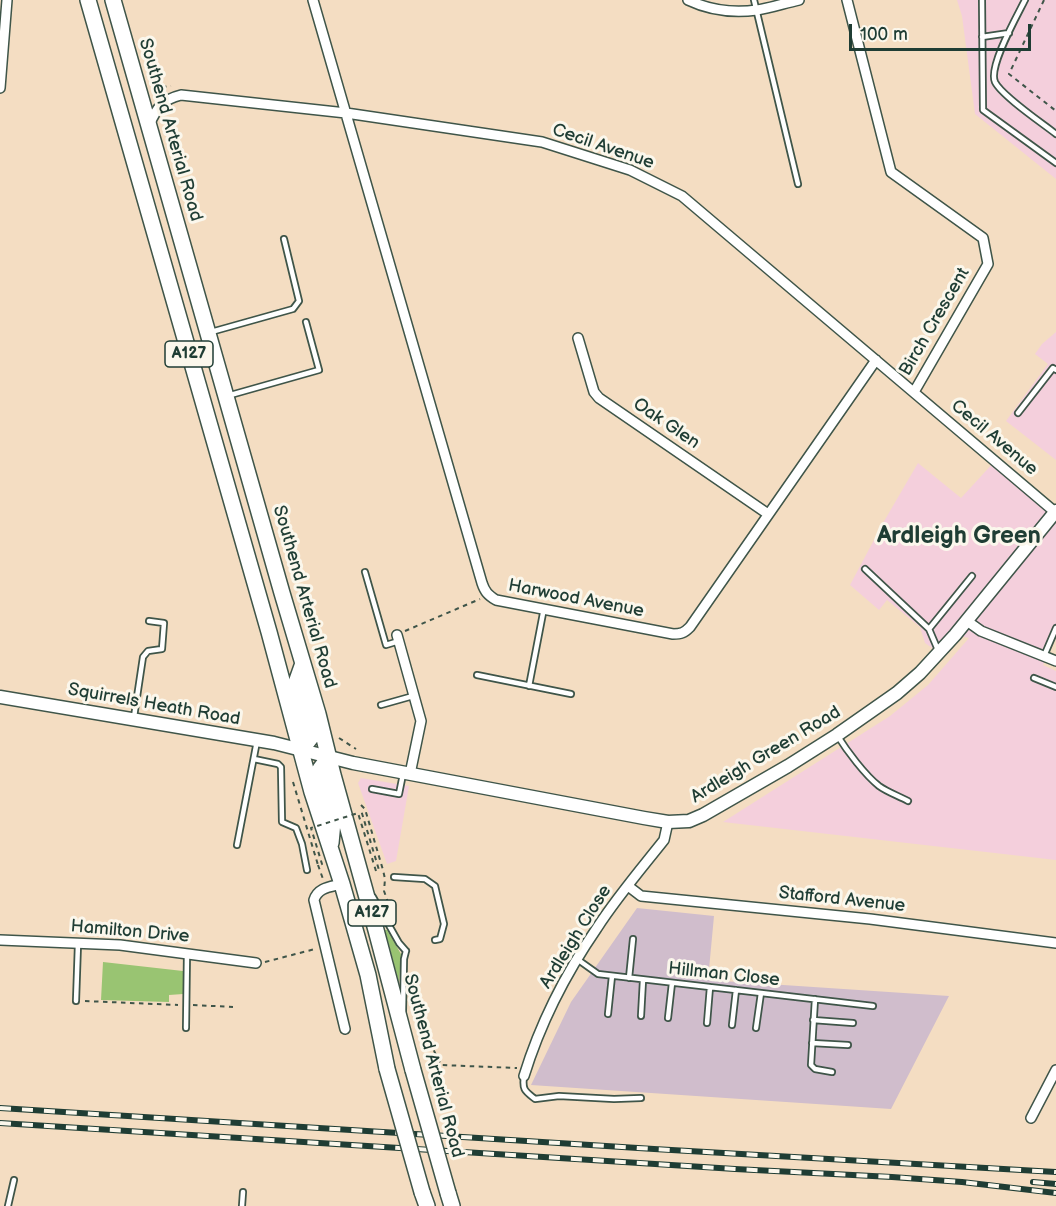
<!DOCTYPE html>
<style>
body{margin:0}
#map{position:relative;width:1056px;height:1206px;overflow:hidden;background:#f4ddc2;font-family:"Balsamiq Sans",sans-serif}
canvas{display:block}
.scale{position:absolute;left:849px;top:24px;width:182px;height:27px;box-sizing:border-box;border:3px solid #1f3d34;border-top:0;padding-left:8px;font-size:18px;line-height:21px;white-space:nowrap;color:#1f3d34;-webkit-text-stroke:4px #fbf7ec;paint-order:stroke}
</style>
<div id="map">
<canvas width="1056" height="1206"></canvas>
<div class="scale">100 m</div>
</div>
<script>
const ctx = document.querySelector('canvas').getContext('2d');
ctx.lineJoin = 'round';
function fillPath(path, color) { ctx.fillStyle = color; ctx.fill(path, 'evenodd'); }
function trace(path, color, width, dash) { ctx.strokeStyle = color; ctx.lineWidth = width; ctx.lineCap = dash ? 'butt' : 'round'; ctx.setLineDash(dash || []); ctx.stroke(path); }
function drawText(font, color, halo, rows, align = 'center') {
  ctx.font = font + ' "Balsamiq Sans",sans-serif'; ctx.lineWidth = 6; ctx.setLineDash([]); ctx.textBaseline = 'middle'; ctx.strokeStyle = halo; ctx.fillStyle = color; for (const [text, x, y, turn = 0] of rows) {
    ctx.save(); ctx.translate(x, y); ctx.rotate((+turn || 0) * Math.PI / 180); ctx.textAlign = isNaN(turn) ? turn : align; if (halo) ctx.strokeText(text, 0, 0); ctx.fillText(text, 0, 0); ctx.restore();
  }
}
const built = new Path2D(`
 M957,0H1056V179L975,114L962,16Z
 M1056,332V460L1006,421L1048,364L1035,354L1042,344Z
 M995,461L1056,511V636L1043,665L1056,671V860L723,822L890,716L928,685L969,638L955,635L939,653L925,643L920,627L887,600L879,610L850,585L883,523L918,463L961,498Z
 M361,778L409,786L396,861L387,864L358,783Z`);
const industrial = new Path2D(`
 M637,908L714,916L708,980L949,996L891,1109L531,1085L571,1002Z`);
const green = new Path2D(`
 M385,930H387L401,954L399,983Z
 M103,962L183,971V994L169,995V1002L101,1000Z`);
const path = new Path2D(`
 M1044,0L1009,74L1056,111
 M153,88L171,86
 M405,631L480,599
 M339,738L356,749
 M361,805L365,809L383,870L385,879L384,891L390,908
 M318,865L323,879
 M265,962L315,949
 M413,992V1013
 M85,1001L178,1005
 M193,1005L233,1007
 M414,1010L441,1065L517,1068`);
const service = new Path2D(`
 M754,0L798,184
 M982,0L983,110L1056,163
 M1025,0C1017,16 988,67 995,82C1002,96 1042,123 1056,134
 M982,37L1009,33
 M211,332L293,309L299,301L284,239
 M227,396L319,370L306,322
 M1018,413L1053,368L1056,370
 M865,569L929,629L938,650
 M365,572L386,645L399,641
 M929,629L972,576
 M1044,656L1056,628
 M477,675L571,694
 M1034,678L1056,687
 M529,686L544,608
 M381,705L413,696
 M134,717L143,657L148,651L162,649L164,623L149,621
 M837,735C847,751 865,775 879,786C887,792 899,796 908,801
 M254,759L278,764L281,767L282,822L296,828L302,844L307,870
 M372,789L399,794L403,774
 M237,845L257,741
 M394,877L425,879L435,886L444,924L440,939L435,940
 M373,897L399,943L406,951
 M577,959L598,974L873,1006
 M629,978L633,939
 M815,999L811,1065L815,1069L832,1072
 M76,1001L78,944
 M403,1011L404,959L406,951
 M608,1014L612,976
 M641,1016L643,980
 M668,1018L672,983
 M813,1020L853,1023
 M707,1023L710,987
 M732,1025L736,990
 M186,1028L187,953
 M756,1028L761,993
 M812,1043L848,1045
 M524,1076C522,1090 525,1091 535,1099L559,1096L614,1099L641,1098
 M8,1206L14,1180
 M242,1206L243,1192`);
const minor = new Path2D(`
 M313,0L482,583C485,592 488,595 496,600L673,634C681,634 684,633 690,627L876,360
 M688,0C709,10 734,13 757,10C771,8 785,3 799,0
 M847,0L891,172L983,238L988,264L914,392
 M0,88L7,0
 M149,125C157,108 161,100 181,95L346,113L542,142L630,170L682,196L1055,512
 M578,338L594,392L599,398L768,514
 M967,621L981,631L1056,661
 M397,635L421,721L410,774
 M342,884C331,887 318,887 314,900L345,1029
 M628,886L641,896L870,919L1056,943
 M0,940L120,945L256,963
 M524,1076C540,1024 566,973 597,928C617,897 641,869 664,840L668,822
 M1031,1118L1056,1070`);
const tertiary = new Path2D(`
 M0,697L274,743L353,763L644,818L668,822L689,821L703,815L788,766L837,735L897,693L920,673L955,635L1056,511`);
const trunk = new Path2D(`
 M88,0L269,632L312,792L342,884L368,975L387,1069
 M113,0L282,593L318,714L333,775L376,930L413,1070
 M301,750L312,736L297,680L302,666
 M329,757L320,769L333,822L331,843
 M422,1192L427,1206
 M448,1193L452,1206`);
const rail = new Path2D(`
 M0,1108L654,1149L1056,1172
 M0,1123L735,1169L892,1177L962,1182L1056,1193
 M1033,1182L1056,1184`);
const pathBridge = new Path2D(`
 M293,782L318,865L322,864L311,828L358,813L376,871L379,870L361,810`);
const trunkBridge = new Path2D(`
 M387,1069L422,1192
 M413,1070L448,1193`);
const shields = [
 [189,354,48],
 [372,913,48]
];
const shieldNames = [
 ["A127",189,354],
 ["A127",372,913]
];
const streetNames = [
 ["Southend Arterial Road",170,130,74],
 ["Cecil Avenue",603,147,19],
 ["Birch Crescent",935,322,-60],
 ["Oak Glen",666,424,34],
 ["Cecil Avenue",994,438,40],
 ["Southend Arterial Road",304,597,74],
 ["Harwood Avenue",576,599,11],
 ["Squirrels Heath Road",154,705,10],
 ["Ardleigh Green Road",766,755,-31],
 ["Stafford Avenue",842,900,6],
 ["Hamilton Drive",130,932,5],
 ["Ardleigh Close",576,937,-58],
 ["Hillman Close",724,975,6],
 ["Southend Arterial Road",433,1066,75]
];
const districtNames = [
 ["Ardleigh Green",959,537]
];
fillPath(built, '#f4cfdc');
fillPath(industrial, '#d0bdcc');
fillPath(green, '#99c472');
trace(service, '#3f5549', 8);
trace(minor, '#3f5549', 12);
trace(tertiary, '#3f5549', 15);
trace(trunk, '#3f5549', 18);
trace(path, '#3f5549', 2, [4.5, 4.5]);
trace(service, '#fff', 4.5);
trace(minor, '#fff', 9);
trace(tertiary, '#fff', 12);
trace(trunk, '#fff', 15);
trace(rail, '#1f3d34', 6);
trace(rail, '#fbf7ec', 4, [11]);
trace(trunkBridge, '#3f5549', 18, []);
trace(pathBridge, '#3f5549', 2, [4.5, 4.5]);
trace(trunkBridge, '#fff', 15);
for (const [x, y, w] of shields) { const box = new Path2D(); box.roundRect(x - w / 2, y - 13, w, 26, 4.5); ctx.fillStyle = '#fbf7ec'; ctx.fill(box); trace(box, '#1f3d34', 1.5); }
drawText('bold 16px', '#1f3d34', null, shieldNames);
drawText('18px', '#1f3d34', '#fbf7ec', streetNames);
drawText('bold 24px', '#1f3d34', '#fbf7ec', districtNames);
</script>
